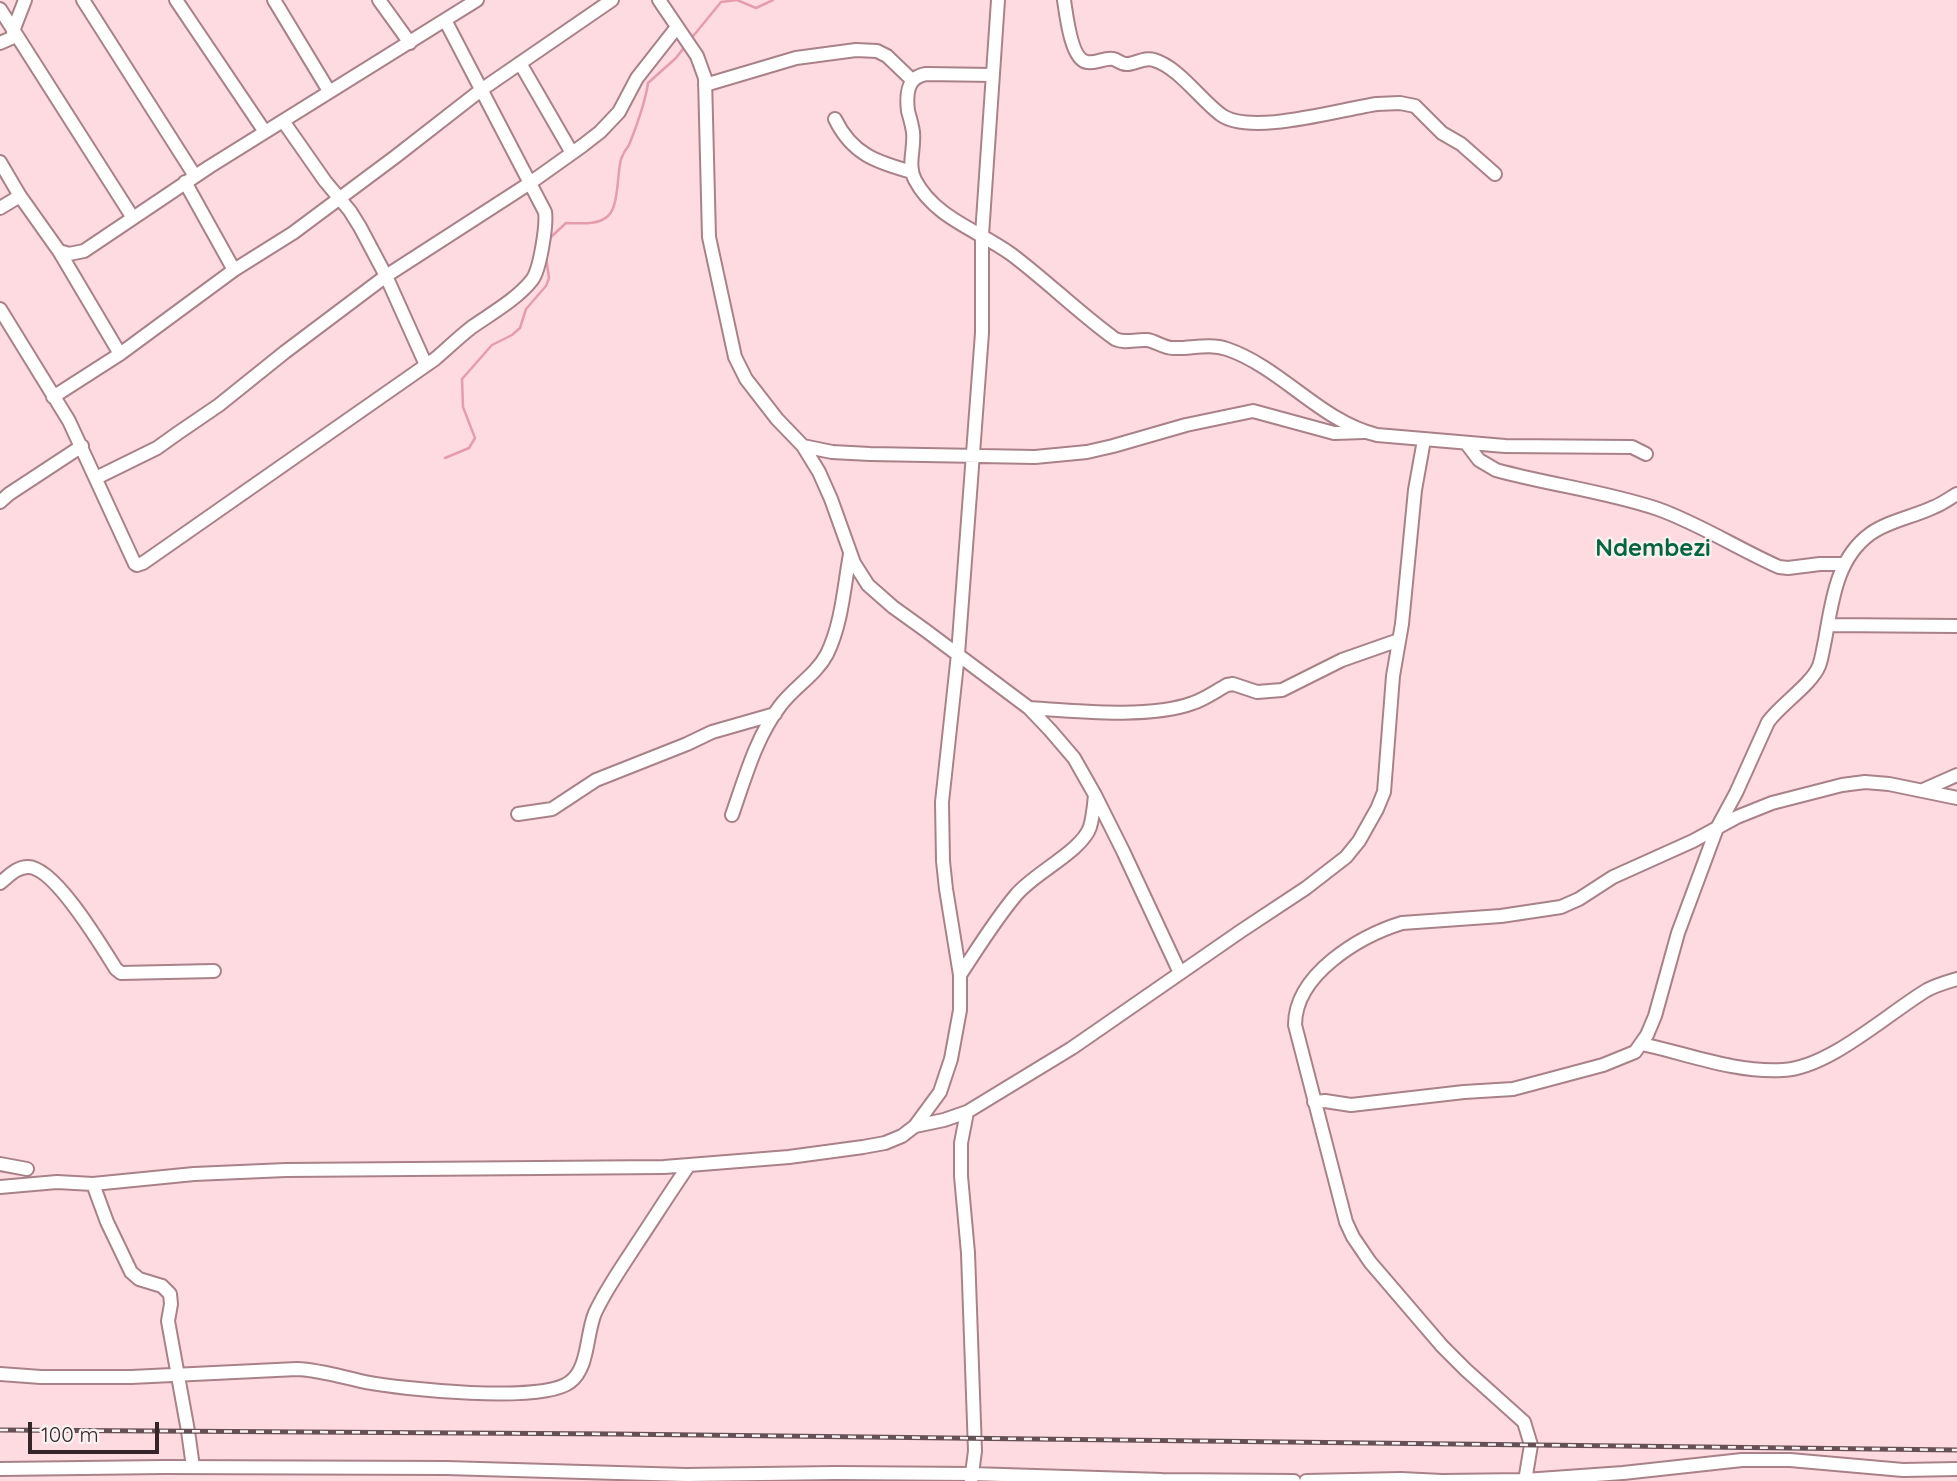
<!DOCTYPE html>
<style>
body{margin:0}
#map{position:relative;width:1957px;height:1481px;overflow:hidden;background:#fedbe1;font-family:Quicksand,sans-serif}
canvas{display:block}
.scale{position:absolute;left:28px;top:1422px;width:131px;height:32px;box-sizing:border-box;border:4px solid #352529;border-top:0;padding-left:9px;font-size:21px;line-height:24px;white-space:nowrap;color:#352529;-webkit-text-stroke:5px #f9f0f1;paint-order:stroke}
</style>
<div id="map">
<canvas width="1957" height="1481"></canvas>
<div class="scale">100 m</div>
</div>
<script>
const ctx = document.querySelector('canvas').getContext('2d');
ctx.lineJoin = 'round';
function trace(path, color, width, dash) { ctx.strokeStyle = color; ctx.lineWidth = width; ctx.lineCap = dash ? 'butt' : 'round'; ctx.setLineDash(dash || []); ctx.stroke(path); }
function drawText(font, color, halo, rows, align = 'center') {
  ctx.font = font + ' Quicksand,sans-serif'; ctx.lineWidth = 5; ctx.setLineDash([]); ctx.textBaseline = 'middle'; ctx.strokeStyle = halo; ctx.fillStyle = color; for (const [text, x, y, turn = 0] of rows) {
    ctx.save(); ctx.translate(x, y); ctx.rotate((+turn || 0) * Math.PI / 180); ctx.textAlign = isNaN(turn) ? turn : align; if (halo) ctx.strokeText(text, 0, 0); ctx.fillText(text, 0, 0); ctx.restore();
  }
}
const stream = new Path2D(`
 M690,40L721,2L737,0L756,8L773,0
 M548,244L551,237L566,223C579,223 597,226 608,216C619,206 617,174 621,159C623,154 626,149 629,145C637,125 645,104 648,83L676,58L686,45
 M445,458L469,448L475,438L463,407L462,379L492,345L512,335L520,328L526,309L546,286L549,278L546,257`);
const minor = new Path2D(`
 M83,0L195,176
 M176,0L265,132
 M274,0L329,91
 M379,0L410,43
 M659,0L697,56L705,78L709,237L735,357L746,379L777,419L803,446L819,472L831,499L854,563L868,585L893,607L925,630L1029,708L1050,730L1074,758L1095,795L1123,851L1180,973
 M1064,0C1066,13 1071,60 1087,62C1096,64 1105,57 1113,59C1119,60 1121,65 1128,64C1137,63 1145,57 1154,60C1178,67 1200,99 1220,114C1249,137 1341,109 1377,104L1400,103L1415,106L1442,133L1461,144L1495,174
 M0,9L133,218
 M13,31L25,0
 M0,43L16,36
 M520,63L572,153
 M993,75L926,74C907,77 906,94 908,111C910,118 912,125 913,132C915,148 907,165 915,180C935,218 978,230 1011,254C1047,281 1079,313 1115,339C1126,344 1135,339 1147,340C1156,341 1163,348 1173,348C1190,349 1209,343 1227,349C1282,368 1320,421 1377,435L1505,446L1632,447L1646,454
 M705,85L796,58L856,50L877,51L887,56L912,80
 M835,119C852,154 876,162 912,172
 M283,121L325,181L350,211L360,227L386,276L426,365
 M0,162L20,196L59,251L69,254L84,251L209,167L477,0
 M185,182L234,270
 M0,208L20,196
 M59,251L120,354
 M0,309L69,421L135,564L137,565L143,563L435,359C448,348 459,337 472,327C492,313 517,299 532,280C540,270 547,225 545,212L445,20
 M53,397L120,354L234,270L293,233L395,157L481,90L612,0
 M1466,443L1479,460L1496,470C1550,485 1604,491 1658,509C1700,524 1738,549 1779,567L1788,568L1820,564H1843
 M803,446L832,452L870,454L1035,457L1087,452L1113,446L1186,425L1253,411L1334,433L1364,432
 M96,478L157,448L178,433L219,405L285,352L386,276L530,183L582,146L600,132L619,112L637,78L677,27
 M0,502L9,494L82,446
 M1828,625L1957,626
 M1029,708C1075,711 1150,719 1193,703C1205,699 1216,691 1227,685L1233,684L1257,692L1282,690L1342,660L1399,640
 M1923,790L1957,775
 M518,814L552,809L596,780L687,744L712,732L775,714
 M732,815C745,778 756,737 780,706C794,687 816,675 827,654C842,623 844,587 850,554
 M0,883C8,877 16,867 28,867C55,867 102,947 116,969L121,973L214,971
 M960,975C978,948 995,920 1016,895C1034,873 1082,851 1090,827C1093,817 1094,805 1095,795
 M1642,1044C1688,1054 1736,1073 1783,1070C1829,1068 1887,1014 1927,990C1936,985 1947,982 1957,979
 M1314,1102L1325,1101L1351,1105L1464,1092L1513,1089L1603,1065L1635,1052L1647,1035L1655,1016L1678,933L1717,828L1736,793L1768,722C1781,704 1811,685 1819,666C1822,658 1823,649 1825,640C1832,602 1836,559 1870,534C1888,521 1913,517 1934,507C1942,504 1950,498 1957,494
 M967,1112L961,1143V1176L968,1253L975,1451L971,1481
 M915,1126L944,1120L967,1112L1072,1048L1241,931L1306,888L1346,857L1359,841L1377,809L1384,792L1393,676L1402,624L1415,490L1424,440
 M0,1164L27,1169
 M93,1184L107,1222L131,1272L139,1279L162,1286L170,1294L171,1304L168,1321L188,1431L193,1467
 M0,1187L57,1182L93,1184L194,1174L286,1170L664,1167L789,1157L863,1147L885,1143L902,1136L915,1126L940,1092L951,1059L960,1010V975L946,889L943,861L942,802L958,654L982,333V235L998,0
 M0,1374L41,1377H131L297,1369C320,1370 342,1377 365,1382C401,1389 542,1404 570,1382C589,1368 586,1334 595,1313C606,1289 622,1267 636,1245C654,1218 671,1191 689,1165
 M0,1469L164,1467L446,1468L686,1475L836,1473L972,1474L1162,1480L1294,1481
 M1306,1481L1401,1479L1442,1481L1525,1480L1623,1473L1742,1460H1790L1903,1470L1957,1469
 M1525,1481L1531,1445L1524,1422L1466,1370L1442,1346L1370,1262L1353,1237L1346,1222L1295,1025C1295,974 1360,936 1402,923L1501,916L1561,907L1579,899L1613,877L1693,841L1737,817L1772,803L1842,785L1865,782L1889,784L1957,798`);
const rail = new Path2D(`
 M0,1430L614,1434L1957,1450`);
const quarterNames = [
 ["Ndembezi",1653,549]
];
trace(stream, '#e59dac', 2.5);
trace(minor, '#a98189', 16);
trace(minor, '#fff', 12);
trace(rail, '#655055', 5);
trace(rail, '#f9f0f1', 2.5, [8]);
drawText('bold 24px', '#056541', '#f9f0f1', quarterNames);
</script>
